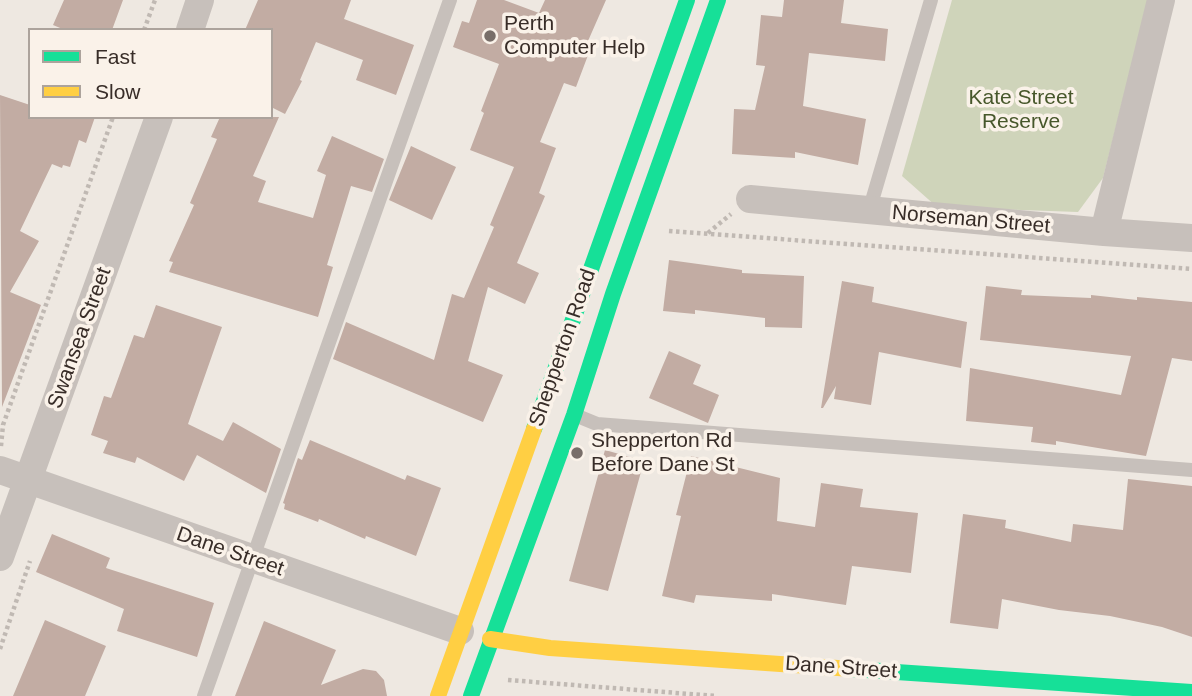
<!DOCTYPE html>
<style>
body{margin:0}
#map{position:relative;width:1192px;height:696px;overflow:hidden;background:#eee8e1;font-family:Helvetica,sans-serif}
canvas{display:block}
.legend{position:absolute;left:28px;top:28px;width:245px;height:91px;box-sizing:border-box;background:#faf2e9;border:2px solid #aca39c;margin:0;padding:9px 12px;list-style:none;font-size:21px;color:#382d28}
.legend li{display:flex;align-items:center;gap:14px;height:35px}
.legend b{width:35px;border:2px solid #aca39c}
</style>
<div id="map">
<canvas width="1192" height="696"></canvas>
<ul class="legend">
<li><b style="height:9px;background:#16e098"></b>Fast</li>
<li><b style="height:9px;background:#ffcf43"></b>Slow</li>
</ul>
</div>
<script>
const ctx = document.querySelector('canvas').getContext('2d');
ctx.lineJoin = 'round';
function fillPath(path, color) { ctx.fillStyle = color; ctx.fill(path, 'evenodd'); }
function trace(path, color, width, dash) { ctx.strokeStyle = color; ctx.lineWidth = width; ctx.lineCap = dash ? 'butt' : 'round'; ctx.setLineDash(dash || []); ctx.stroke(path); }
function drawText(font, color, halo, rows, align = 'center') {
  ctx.font = font + ' Helvetica,sans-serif'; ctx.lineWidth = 7; ctx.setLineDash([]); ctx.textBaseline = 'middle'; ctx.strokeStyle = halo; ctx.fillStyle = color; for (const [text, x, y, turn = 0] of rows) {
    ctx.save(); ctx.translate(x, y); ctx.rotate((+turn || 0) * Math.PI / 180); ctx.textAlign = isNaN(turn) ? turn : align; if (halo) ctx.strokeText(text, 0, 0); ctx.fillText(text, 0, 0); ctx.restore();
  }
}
const green = new Path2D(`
 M952,0H1148L1103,178L1078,212L937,207L902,176Z`);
const building = new Path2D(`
 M64,0H123L112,30H65L53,25Z
 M258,0H351L344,19L414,45L396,95L356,80L363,60L316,42L300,80L302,81L285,114L271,107V30H245Z
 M477,0H504L539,13L545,0H606L588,41L593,42L576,87L564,83L540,142L556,148L539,193L545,196L517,263L539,273L525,304L488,287L468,361L503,375L483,422L333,359L346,322L434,360L452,294L464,298L494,227L490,225L514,167L470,150L484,113L481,111L499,64L453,47L462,21L469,23Z
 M784,0H844L841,23L888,29L885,61L809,53L803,106L866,119L858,165L795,152V158L732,154L734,109L755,110L765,66L756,65L761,15L782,17Z
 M0,95L30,105V117H95L86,143L79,140L70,167L63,165L62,168L52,164L20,231L39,241L10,292L41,305L2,407Z
 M220,117H279L253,176L266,181L258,202L313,218L326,175L317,171L332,136L384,159L372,192L351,186L327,265L333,267L318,317L169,272L173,262L169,261L194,205L190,203L217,139L211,137Z
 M411,146L456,167L432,220L389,200Z
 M669,260L742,270V273L804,276L802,328L765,327V318L695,310V314L663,311Z
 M842,281L874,287L872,302L967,322L961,368L879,352L871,405L834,399L836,386L823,408H821Z
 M986,286L1022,290L1021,295L1091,298V295L1137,300V297L1192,302V361L1172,358L1146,456L1056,441V445L1031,442L1033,427L966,421L970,368L1121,395L1131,356L980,340Z
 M156,305L222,327L188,424L223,441L233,422L281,449L266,493L197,455L184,481L137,457L135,463L103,453L108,441L91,435L104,396L111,398L134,335L144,338Z
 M669,351L701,365L693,384L719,395L708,423L649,398Z
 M310,440L405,480L407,475L441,488L416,556L366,536L365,539L319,519L318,522L284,509L285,504L283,503L298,458L302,460Z
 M605,450L644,461L608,591L569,581Z
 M691,456L780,478L777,521L815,527L821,483L863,489L860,507L918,513L911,573L852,566L846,605L772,594V601L696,595L694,603L662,596L681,516L676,515Z
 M1128,479L1192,486V637L1162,627L1110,616L1059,610L1002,599L998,629L950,623L963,514L1006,520L1005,528L1071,542L1073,524L1123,530Z
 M52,534L110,558L106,568L214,603L197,657L117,631L124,609L36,572Z
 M45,620L106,646L85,696H13Z
 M264,621L336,650L321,685L363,669L376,671L384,680L387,696H235Z`);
const path = new Path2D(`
 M144,30L155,0
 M669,231L1192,269
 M708,233L731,214
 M1,446L3,425L113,117
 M0,649L30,561
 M508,680L716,696`);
const lane = new Path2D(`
 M869,211L931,0
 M575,415L597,424L1192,470
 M204,696L450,0`);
const street = new Path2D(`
 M190,30L200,0
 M750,199L1104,232L1192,238
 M1104,232L1161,0
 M0,470L460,631
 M0,557L159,117`);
const fast = new Path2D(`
 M534,429L687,0
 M852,669L1192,692
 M471,696L574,415L613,294L718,0`);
const slow = new Path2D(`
 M490,639L550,648L852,669
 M438,696L534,429`);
const markers = [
 [490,36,7,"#786e69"],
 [577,453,7,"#786e69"]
];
const poiNames = [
 ["Perth",504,24],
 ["Computer Help",504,48],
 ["Shepperton Rd",591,441],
 ["Before Dane St",591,465]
];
const parkNames = [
 ["Kate Street",1021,98],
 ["Reserve",1021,122]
];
const streetNames = [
 ["Norseman Street",971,220,5],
 ["Swansea Street",80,338,-70],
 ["Shepperton Road",563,348,-71],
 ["Dane Street",230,552,19],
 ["Dane Street",841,668,4]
];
fillPath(green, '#cfd4ba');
fillPath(building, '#c2aca3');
trace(path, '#c0b9b3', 4.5, [3.5, 3.5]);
trace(lane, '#c7c0bb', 14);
trace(street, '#c7c0bb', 28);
trace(fast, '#16e098', 16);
trace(slow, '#ffcf43', 16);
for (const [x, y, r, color] of markers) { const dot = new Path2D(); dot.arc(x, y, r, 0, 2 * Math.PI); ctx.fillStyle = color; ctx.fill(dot); trace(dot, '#faf2e9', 2.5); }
drawText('21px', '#382d28', '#faf2e9', poiNames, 'left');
drawText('21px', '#47572b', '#faf2e9', parkNames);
drawText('21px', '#382d28', '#faf2e9', streetNames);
</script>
